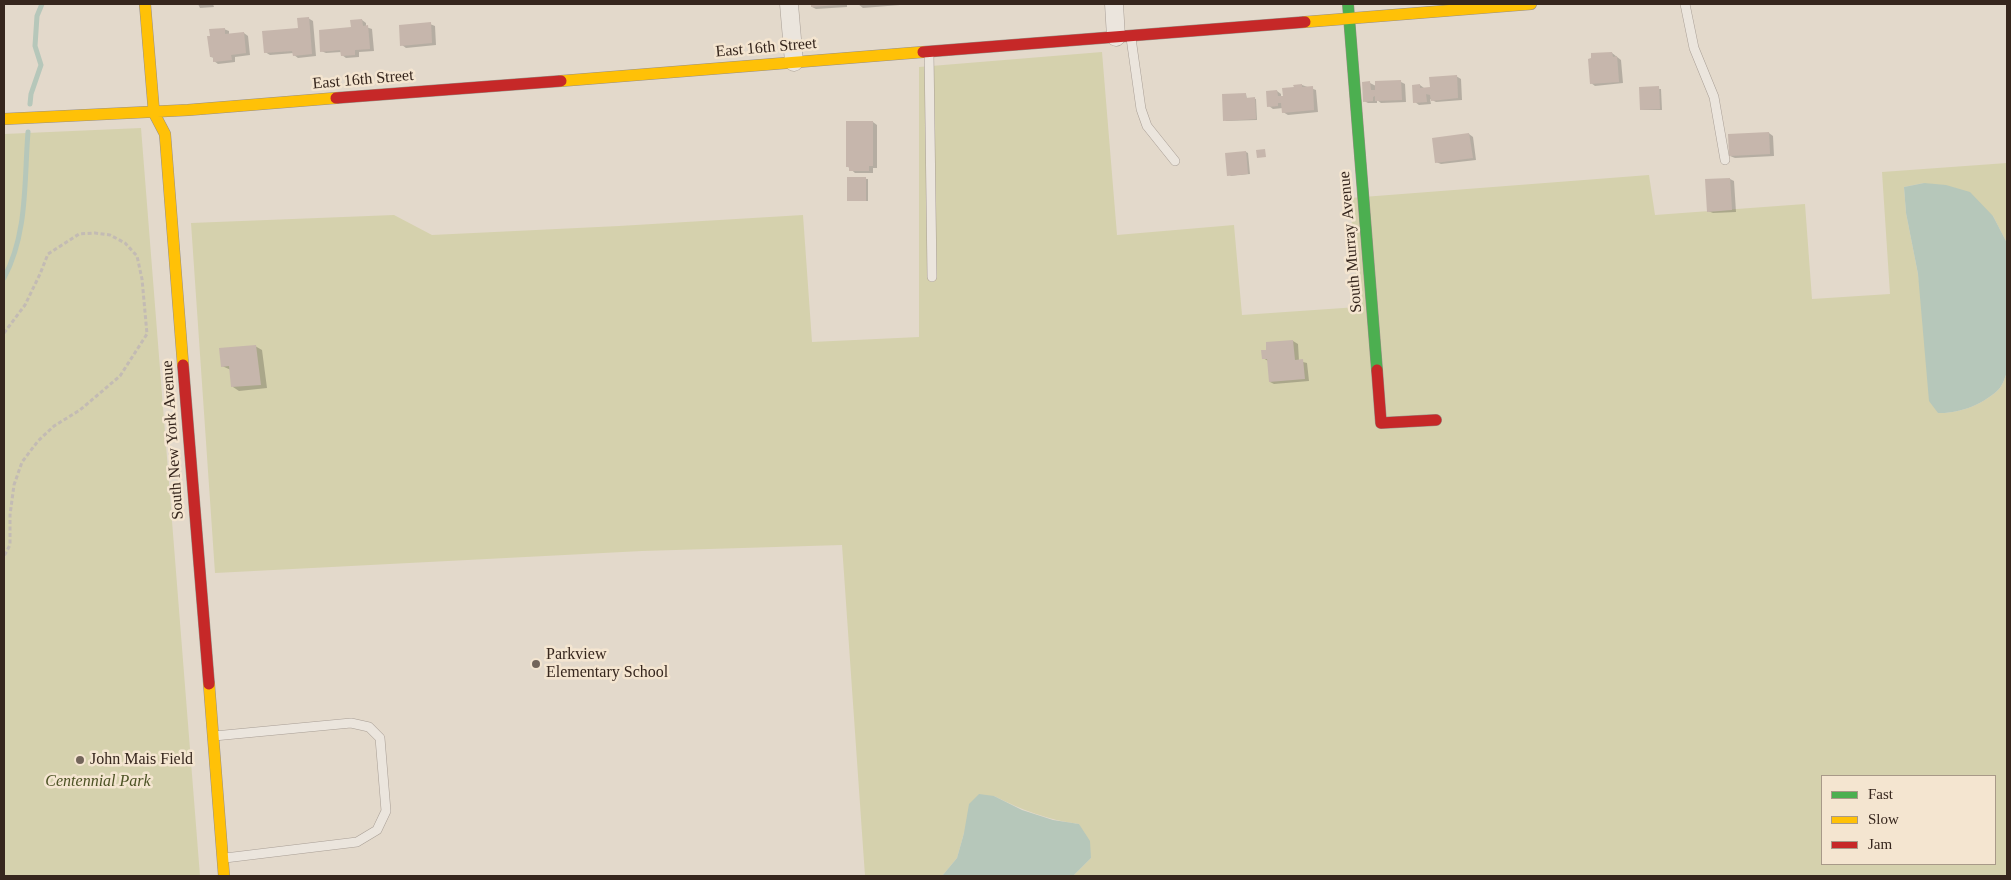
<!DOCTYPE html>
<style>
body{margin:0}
#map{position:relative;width:2011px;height:880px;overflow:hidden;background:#e3d9cb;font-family:"Times New Roman",serif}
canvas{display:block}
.frame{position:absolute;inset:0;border:5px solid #36261d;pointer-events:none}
.legend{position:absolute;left:1821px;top:775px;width:175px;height:90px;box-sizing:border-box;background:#f4e5d0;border:1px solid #a89988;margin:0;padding:6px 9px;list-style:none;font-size:15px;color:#36261d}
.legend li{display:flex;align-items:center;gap:10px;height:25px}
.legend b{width:25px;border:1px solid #a89988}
</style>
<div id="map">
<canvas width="2011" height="880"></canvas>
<div class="frame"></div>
<ul class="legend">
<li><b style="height:6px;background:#4caf50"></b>Fast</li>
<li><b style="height:6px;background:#ffc107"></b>Slow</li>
<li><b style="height:6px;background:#c62828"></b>Jam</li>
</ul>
</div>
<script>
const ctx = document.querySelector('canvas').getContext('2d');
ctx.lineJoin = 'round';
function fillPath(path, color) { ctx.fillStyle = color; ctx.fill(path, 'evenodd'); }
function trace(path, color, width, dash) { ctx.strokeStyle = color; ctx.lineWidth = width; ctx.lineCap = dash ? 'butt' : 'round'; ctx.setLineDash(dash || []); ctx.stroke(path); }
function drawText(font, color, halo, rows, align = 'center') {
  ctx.font = font + ' "Times New Roman",serif'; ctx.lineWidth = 5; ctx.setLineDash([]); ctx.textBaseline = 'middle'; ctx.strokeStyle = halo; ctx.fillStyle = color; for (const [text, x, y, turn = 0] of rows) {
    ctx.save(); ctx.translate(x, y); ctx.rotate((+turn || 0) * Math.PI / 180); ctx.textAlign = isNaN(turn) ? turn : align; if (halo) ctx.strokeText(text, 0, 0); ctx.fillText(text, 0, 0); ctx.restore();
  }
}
const green = new Path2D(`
 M1102,52L1117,235L1234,225L1242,315L1358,307L1350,198L1649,175L1655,215L1805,204L1812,299L1890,294L1882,172L2007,163V243L1993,216L1924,183L1904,187L1906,213L1918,274L1938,413C1959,414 1984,404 1999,389C2003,385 2005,377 2007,372V876H1073L1091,858L1079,824C1048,820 1022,810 994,796L964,833L957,858L942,876H865L842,545L642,551L215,573L191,223L394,215L432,235L619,226L803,215L812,342L919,337V67ZM1822,776H1995V864H1822Z
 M141,128L200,876H4V134Z`);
const water = new Path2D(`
 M1924,183L1946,185L1970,192L1993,216L2007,243V372C2005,377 2003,385 1999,389C1984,404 1959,414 1938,413L1929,401L1918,274L1906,213L1904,187Z
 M979,794L994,796L1022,810L1053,820L1079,824L1090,841L1091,858L1073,876H942L957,858L964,833L969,804Z`);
const shadow = new Path2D(`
 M198,4H213L214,7L200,8Z
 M812,4H847V7L816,9L812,7Z
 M858,4H900V5L863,8Z
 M308,18L313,21L316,56L298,58L294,55V53L270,55L265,52L299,29Z
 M362,20L366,23V27L372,29L374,51L359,52V57L346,58L342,55L341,52L326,53L321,51Z
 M430,24L435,26L436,45L406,48L402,45Z
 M224,29L229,31V35L244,33L248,36L250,55L235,57V62L218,64L214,61V58L211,57Z
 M1612,53L1621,60L1623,83L1595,86L1591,83Z
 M1456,76L1461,79L1462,100L1436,102L1430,99L1431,104L1419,105L1415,102L1420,85L1424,88H1431Z
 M1401,82L1405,84L1406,102L1381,103L1377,100V103H1368L1364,101L1370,83L1376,86Z
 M1302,85L1316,90L1318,112L1288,115L1283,112V108L1273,109L1269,106L1277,91L1281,94V97H1284Z
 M1640,88L1661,89L1662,110H1641Z
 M1246,94L1247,99H1256L1257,120L1225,121Z
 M873,122L877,125V168H873V173H855L847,166Z
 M1769,133L1773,136L1774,156L1735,158L1730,156Z
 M1469,134L1473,137L1476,160L1441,164L1436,162Z
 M1246,152L1248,153L1250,174L1230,176Z
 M848,178L868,179V201H850Z
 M1730,179L1734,181L1736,212L1713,213L1708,211Z
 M1293,341L1298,344L1299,361L1307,363L1309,381L1274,384L1270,382L1268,361L1263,358L1268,351L1267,343Z
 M255,346L262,350L267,388L239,391L233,387L231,370L222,366Z`);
const stream = new Path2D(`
 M30,104L31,94L41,65L35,46L37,16L42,4
 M4,278C28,233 24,181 28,132`);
const building = new Path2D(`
 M811,4H837V5L811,7Z
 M309,17L312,54L293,56L292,51L264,53L262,31L298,28L297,18Z
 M362,19L363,26L368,25L370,49L355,50V55L341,56L340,50L320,52L319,30L351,27L350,20Z
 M431,22L432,43L400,46L399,25Z
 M225,28V34L244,32L246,53L231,55L232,60L213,62V57H210L207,36H210L209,29Z
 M1612,52L1613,57L1617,56L1619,82L1590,84L1588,59L1591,58V53Z
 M1457,75L1458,98L1431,101L1430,95L1426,94L1427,102L1413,103L1412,85L1420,84V88L1430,87L1429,77Z
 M1401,80L1402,100L1375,101V96L1373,97V101L1363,102L1362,82L1370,81L1371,90H1375V81Z
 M1302,84V87L1313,86L1314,110L1282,113L1281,103H1278V106L1267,107L1266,91L1277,90L1278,96H1283L1282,88L1294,87L1293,85Z
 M1659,86L1660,109L1640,110L1639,87Z
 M1246,93V98L1255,97L1256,119L1223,121L1222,94Z
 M846,121H873V166H869V171H849V167H846Z
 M1769,132L1770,154L1729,156L1728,134Z
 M1469,133L1473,158L1435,163L1432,138Z
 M1265,149L1266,157L1257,158L1256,150Z
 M1246,151L1248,174L1227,176L1225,153Z
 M847,177H866V201H847Z
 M1730,178L1732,210L1707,212L1705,179Z
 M1293,340L1295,360L1303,359L1305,379L1269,382L1267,359H1262L1261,350H1266V342Z
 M256,345L261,385L231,387L229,366L221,367L219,348Z`);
const path = new Path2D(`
 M4,333L25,305L40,274L48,254L79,234L95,233L110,235L125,243L137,256L142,279L147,334L120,376L80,410L54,426L38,441L22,462L14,485L10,515V545L4,556`);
const lane = new Path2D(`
 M1685,4L1694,48L1714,97L1725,160
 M1131,38L1141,109L1147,126L1175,161
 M929,52L932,277
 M214,736L351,723L369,727L380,738L386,811L377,830L357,842L225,858`);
const street = new Path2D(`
 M789,4L794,62
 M1114,4L1116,37`);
const fast = new Path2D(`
 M1348,4L1377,370`);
const slow = new Path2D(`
 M145,4L154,113L165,134L183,365
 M1305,22L1531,4
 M561,81L923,52
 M4,119L188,110L336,98
 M209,684L224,876`);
const jam = new Path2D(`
 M923,52L1305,22
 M336,98L561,81
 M183,365L209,684
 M1377,370L1381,423L1436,420`);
const markers = [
 [536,664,5,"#73655a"],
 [80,760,5,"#73655a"]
];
const streetNames = [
 ["East 16th Street",766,48,-5],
 ["East 16th Street",363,80,-5],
 ["South Murray Avenue",1351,242,-95],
 ["South New York Avenue",173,440,-94]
];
const poiNames = [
 ["Parkview",546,655],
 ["Elementary School",546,673],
 ["John Mais Field",90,760]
];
const parkNames = [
 ["Centennial Park",98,782]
];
fillPath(green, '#d5d1ad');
fillPath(water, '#b6c7ba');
fillPath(shadow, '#0003');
trace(stream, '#b6c7ba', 5);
fillPath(building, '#c6b6ac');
trace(lane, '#a89e95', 10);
trace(street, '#a89e95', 19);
trace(fast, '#978e84', 12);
trace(slow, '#978e84', 12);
trace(jam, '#978e84', 12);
trace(path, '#c3bbb4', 3, [4, 2.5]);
trace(lane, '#ebe5dd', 9);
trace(street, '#ebe5dd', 18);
trace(fast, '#4caf50', 11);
trace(slow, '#ffc107', 11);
trace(jam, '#c62828', 11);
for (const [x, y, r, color] of markers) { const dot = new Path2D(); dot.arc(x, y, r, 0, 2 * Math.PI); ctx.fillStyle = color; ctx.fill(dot); trace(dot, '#f4e5d0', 2); }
drawText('16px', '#36261d', '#f4e5d0', streetNames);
drawText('16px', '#36261d', '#f4e5d0', poiNames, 'left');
drawText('italic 16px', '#4c5224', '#f4e5d0', parkNames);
</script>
